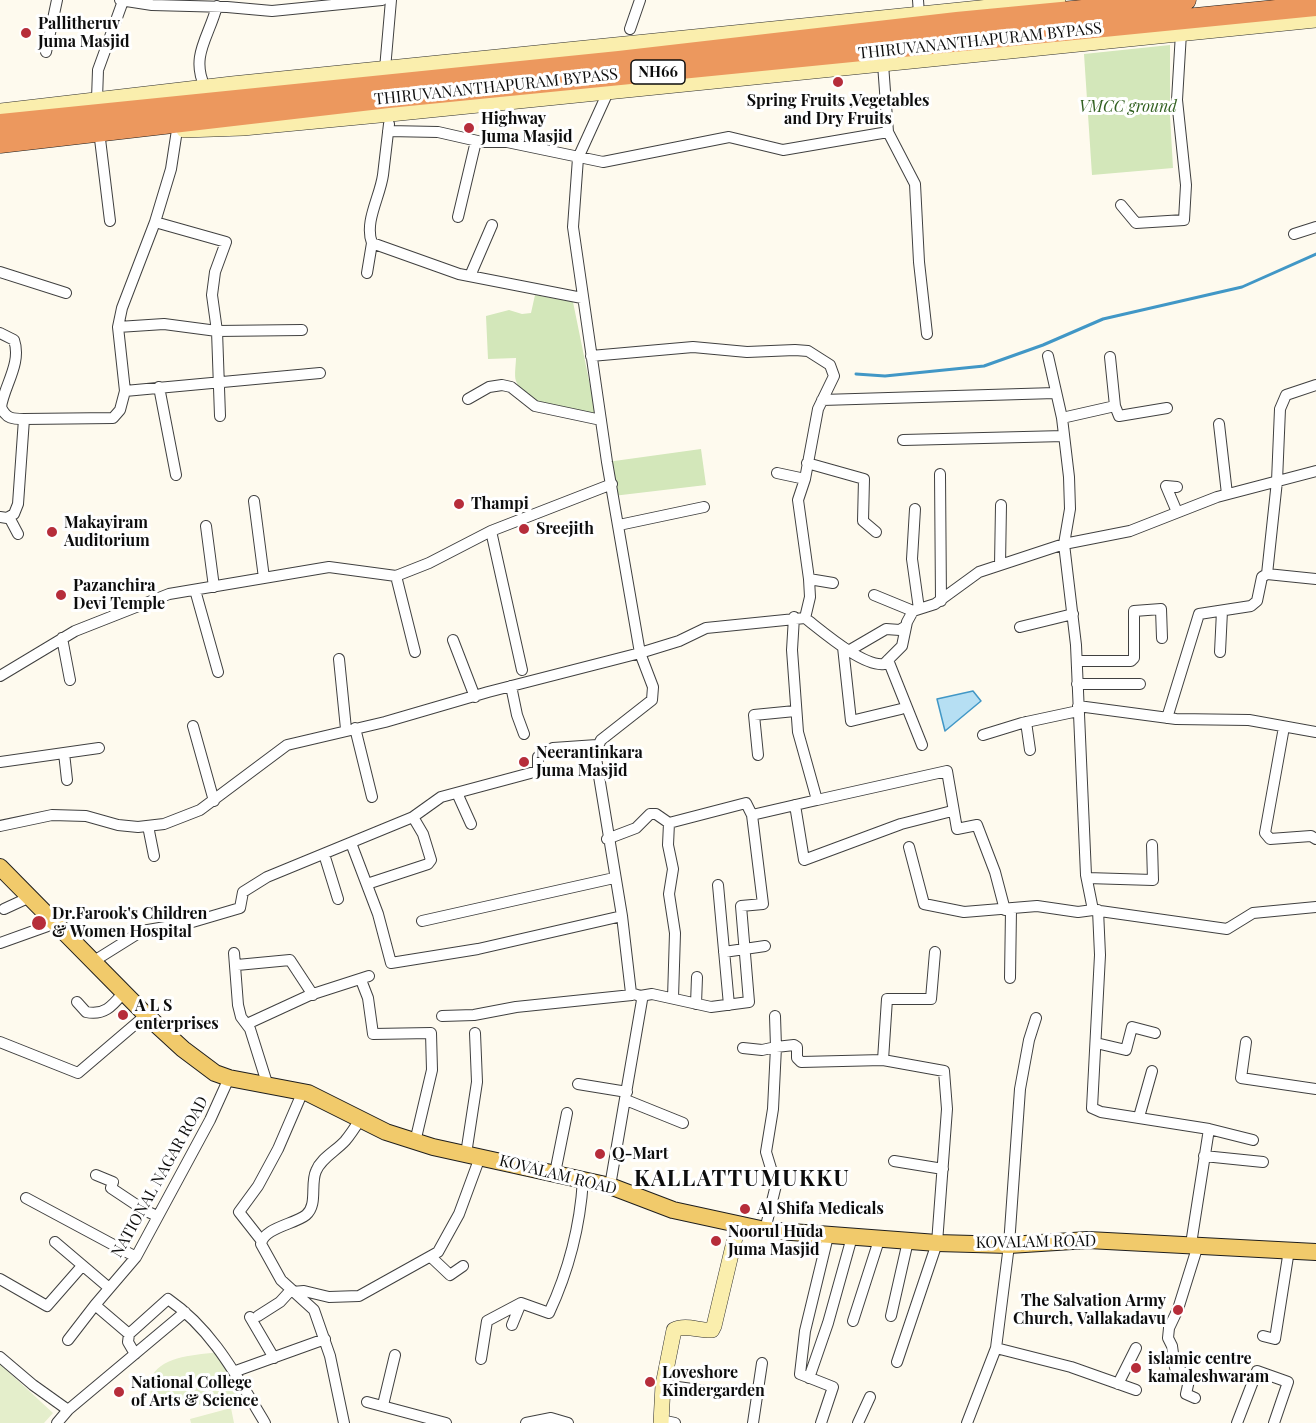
<!DOCTYPE html>
<style>
body{margin:0}
canvas{display:block;background:#fefaee}
</style>
<canvas width="1316" height="1423"></canvas>
<script>
const ctx = document.querySelector('canvas').getContext('2d');
ctx.lineJoin = 'round';
function fillPath(path, color) { ctx.fillStyle = color; ctx.fill(path, 'evenodd'); }
function trace(path, color, width, dash) { ctx.strokeStyle = color; ctx.lineWidth = width; ctx.lineCap = dash ? 'butt' : 'round'; ctx.setLineDash(dash || []); ctx.stroke(path); }
function drawText(font, color, halo, rows, align = 'center') {
  ctx.font = font + ' "Playfair Display",serif'; ctx.lineWidth = 6; ctx.setLineDash([]); ctx.textBaseline = 'middle'; ctx.strokeStyle = halo; ctx.fillStyle = color; for (const [text, x, y, turn = 0] of rows) {
    ctx.save(); ctx.translate(x, y); ctx.rotate((+turn || 0) * Math.PI / 180); ctx.textAlign = isNaN(turn) ? turn : align; if (halo) ctx.strokeText(text, 0, 0); ctx.fillText(text, 0, 0); ctx.restore();
  }
}
const green = new Path2D(`
 M1170,45V116L1173,168L1092,175L1084,54Z
 M535,295L573,302L596,415C572,411 527,409 516,381C514,376 516,364 516,358L488,359L486,316L509,310L522,314L531,313Z
 M701,449L706,485L613,496L607,462Z`);
const pitch = new Path2D(`
 M220,1352L245,1400L152,1409C152,1400 148,1384 152,1376C164,1355 197,1355 220,1352Z
 M0,1364L53,1413L44,1423H0Z
 M231,1408L234,1423H191L190,1419Z`);
const water = new Path2D(`
 M973,691L981,701L945,731L937,699Z`);
const stream = new Path2D(`
 M856,374L885,376L984,366L1043,345L1103,319L1242,287L1316,254`);
const street = new Path2D(`
 M120,0L152,5L227,7L272,11L382,0
 M918,0L919,14
 M630,29L640,0
 M46,52L57,0
 M883,64L888,132L915,184L919,262L927,334
 M385,69L391,0
 M205,87C190,56 209,37 217,6
 M608,92L578,158L573,227L607,462L640,653L653,687L652,700L601,740L595,752L622,916L631,993L640,996L642,1000L610,1186
 M97,99L98,70L123,1
 M389,124C387,141 385,158 383,175C380,197 364,222 372,243L459,274L582,298
 M177,130L171,169L155,222L226,242L215,272L212,295L217,331L220,416
 M388,131L438,132L482,142H507L603,162L729,137L783,150L888,132
 M100,139L110,221
 M1121,205L1136,223L1184,220L1186,185L1177,100L1181,33
 M458,217L476,141
 M1294,234L1316,227
 M0,272L66,293
 M367,273L372,243
 M470,276L492,225
 M118,327L122,308L155,222
 M0,333L14,340C22,363 4,386 1,407C6,419 13,419 24,419L18,504L14,514L7,518L0,517
 M591,356L693,347L747,352L795,350L808,351L830,365L834,376L818,409L805,479L798,500L809,579L810,597L805,618
 M1048,356L1062,418L1069,477L1070,509L1064,544L1076,645L1086,875L1093,910L1227,929L1253,913L1316,907
 M159,387L176,475
 M125,391L118,327L164,324L217,331L302,330
 M468,399L489,387L502,385L511,387L535,406L601,420
 M822,400L1055,393
 M1115,406L1119,416L1167,408
 M1062,418L1115,406L1110,357
 M24,419L113,418L120,410L125,391L320,373
 M1219,424L1227,494
 M903,440L1064,436
 M807,463L864,479L863,521L876,532
 M777,473L805,479
 M940,474L941,601
 M1177,487L1166,486L1177,512
 M254,501L264,578
 M915,509L912,559L919,609
 M9,517L18,534
 M619,525L704,507
 M206,526L214,587
 M491,531L522,670
 M1000,565L1001,505
 M1267,574L1277,481L1280,409L1286,395L1316,385
 M396,576L415,652
 M809,579L833,583
 M195,590L218,672
 M874,595L913,611
 M1020,627L1073,614
 M62,638L70,680
 M453,640L475,697
 M843,647L851,721L901,709
 M850,650L886,629L900,630L906,626
 M1220,652L1222,611
 M339,659L346,729
 M888,660L922,745
 M1077,661H1131L1134,658V611L1161,609L1162,638
 M0,676L75,631L169,594L329,567L396,576L429,563L491,531L612,484
 M1077,684H1140
 M511,686L517,715L524,734
 M1078,706L1176,719L1249,720L1316,732
 M1167,718L1199,614L1251,606L1257,601L1262,577L1267,574L1316,579
 M1026,722L1030,750
 M193,726L214,801
 M1284,727L1265,833L1270,839L1311,836L1316,839
 M355,728L372,797
 M983,735L1022,723L1078,711
 M64,753L67,780
 M758,755L754,715L795,711
 M0,762L99,748
 M457,793L471,824
 M817,800L947,771L957,829L977,825L995,872L1005,910
 M795,805L804,860L901,824L952,811
 M669,823L668,845L673,869L669,894L675,933L673,998
 M0,826L52,815L86,816L118,825L138,827L164,824L200,810L287,745L385,722L488,692L640,653L679,641L706,628L805,618C822,631 863,667 884,664L902,646L907,622L913,611L935,604L979,572L1064,544L1130,531L1217,497L1316,471
 M148,826L154,856
 M607,839L636,828L650,814H656L669,823L746,803L752,815
 M351,843L378,914L391,963L478,949L622,916
 M909,847L924,904L964,912L1037,906L1078,912L1093,910
 M324,854L338,899
 M1087,878L1153,880L1152,845
 M367,884L428,864L431,860L423,834L413,817
 M718,885L729,1005
 M4,909L30,897
 M1098,910L1100,955L1092,1108L1101,1112L1209,1129L1191,1244
 M422,921L614,878
 M0,943L56,923
 M724,952L765,946
 M234,953L238,1005L241,1017L250,1029L267,1083
 M94,961L142,931L189,923L240,908L243,892L267,877L413,817L441,797L538,771V757L553,748L597,745
 M237,965L290,960L313,995
 M1010,978L1011,910
 M361,980L368,998L373,1034L431,1033L432,1070L415,1142
 M640,996L652,994L711,1007L749,1002L741,906L763,904L752,815L817,800L798,732L792,650L794,617
 M77,1002L86,1012C105,1016 113,1005 124,992
 M696,1004L697,977
 M442,1016L474,1015L516,1007L632,995
 M247,1024L310,995L369,976
 M0,1042L78,1073L146,1015
 M1246,1042L1241,1078L1316,1089
 M1096,1043L1126,1050L1132,1027L1155,1033
 M743,1048L762,1050L776,1047L775,1016
 M229,1078L210,1120L136,1257L95,1305L129,1334L168,1299C213,1330 237,1377 265,1423
 M578,1084L627,1092
 M626,1100L683,1123
 M1139,1117L1152,1071
 M1209,1129L1253,1140
 M466,1154L477,1082L475,1033
 M1204,1156L1263,1162
 M894,1161L943,1169
 M555,1173L567,1113
 M96,1175L113,1182L111,1188L144,1210L157,1216
 M26,1198L136,1257
 M765,1230L776,1185L766,1152L773,1109L776,1047L794,1045L797,1047V1058L801,1062L883,1060
 M261,1240L239,1212L258,1186L278,1149L303,1091
 M55,1242L108,1287
 M431,1257L450,1275L463,1266
 M0,1279L47,1306L82,1266
 M292,1292L304,1291L329,1297L359,1296L438,1252L459,1214L480,1157
 M258,1316L280,1302L291,1290
 M891,1316L908,1241
 M250,1317L274,1358
 M853,1321L880,1237
 M512,1325L521,1303L549,1313C569,1270 580,1228 583,1180
 M129,1334L128,1342L135,1354
 M1263,1336L1275,1339L1289,1250
 M68,1340L95,1305
 M996,1348L1071,1367L1136,1390
 M0,1357L33,1385L68,1410
 M481,1359L487,1321L521,1303
 M897,1362L937,1243L947,1109L944,1071L883,1060L887,999H931L935,952
 M236,1371L325,1339
 M809,1378L828,1323L852,1237
 M1118,1384L1136,1348
 M663,1385L707,1391
 M1195,1398L1186,1394L1190,1376L1175,1368L1172,1346L1168,1338L1169,1328L1178,1309L1198,1245
 M367,1402L446,1423
 M383,1405L395,1355
 M661,1420L675,1423
 M57,1423L68,1410L185,1312
 M344,1423L330,1356L314,1310L281,1280L261,1244C263,1228 295,1224 306,1215C318,1205 310,1184 316,1171C321,1158 336,1151 345,1141C351,1134 356,1126 361,1118
 M526,1423L551,1418L568,1423
 M753,1423L762,1363
 M821,1423L833,1387L800,1374L805,1331L828,1236
 M858,1423L870,1397
 M967,1423L996,1348L1009,1245L1020,1089L1029,1040L1036,1018
 M1237,1423L1257,1371L1288,1382L1274,1423`);
const secondary = new Path2D(`
 M0,111L232,84L1058,0
 M184,130L243,128L390,114L1316,20
 M661,1423L663,1385L674,1330C686,1324 699,1331 712,1330L714,1326L738,1225`);
const primary = new Path2D(`
 M0,867L146,1015L183,1049L215,1073L229,1078L308,1093L386,1132L433,1147L610,1186L673,1210L765,1230L937,1243L1009,1245L1088,1240L1316,1252`);
const highway = new Path2D(`
 M0,124L619,61L957,22L1186,0
 M0,143L388,98L1316,6`);
const markers = [
 [26,33,6,"#b62d3a"],
 [838,82,6,"#b62d3a"],
 [469,128,6,"#b62d3a"],
 [459,504,6,"#b62d3a"],
 [524,529,6,"#b62d3a"],
 [52,532,6,"#b62d3a"],
 [61,595,6,"#b62d3a"],
 [524,762,6,"#b62d3a"],
 [39,923,8,"#b62d3a"],
 [123,1015,6,"#b62d3a"],
 [600,1154,6,"#b62d3a"],
 [745,1209,6,"#b62d3a"],
 [716,1241,6,"#b62d3a"],
 [1178,1310,6,"#b62d3a"],
 [1136,1368,6,"#b62d3a"],
 [650,1382,6,"#b62d3a"],
 [119,1392,6,"#b62d3a"]
];
const shields = [
 [658,72,54]
];
const shieldNames = [
 ["NH66",658,72]
];
const poiNames = [
 ["Pallitheruv",38,24],
 ["Juma Masjid",38,42],
 ["Spring Fruits ,Vegetables",838,101,"center"],
 ["and Dry Fruits",838,119,"center"],
 ["Highway",481,119],
 ["Juma Masjid",481,137],
 ["Thampi",471,504],
 ["Makayiram",64,523],
 ["Auditorium",64,541],
 ["Sreejith",536,529],
 ["Pazanchira",73,586],
 ["Devi Temple",73,604],
 ["Neerantinkara",536,753],
 ["Juma Masjid",536,771],
 ["Dr.Farook's Children",52,914],
 ["& Women Hospital",52,932],
 ["A L S",135,1006],
 ["enterprises",135,1024],
 ["Q-Mart",612,1154],
 ["Al Shifa Medicals",757,1209],
 ["Noorul Huda",728,1232],
 ["Juma Masjid",728,1250],
 ["The Salvation Army",1166,1301,"right"],
 ["Church, Vallakadavu",1166,1319,"right"],
 ["islamic centre",1148,1359],
 ["kamaleshwaram",1148,1377],
 ["Loveshore",662,1373],
 ["Kindergarden",662,1391],
 ["National College",131,1383],
 ["of Arts & Science",131,1401]
];
const streetNames = [
 ["THIRUVANANTHAPURAM BYPASS",980,41,-6],
 ["THIRUVANANTHAPURAM BYPASS",496,87,-6],
 ["KOVALAM ROAD",558,1175,14],
 ["NATIONAL NAGAR ROAD",160,1177,-61],
 ["KOVALAM ROAD",1036,1242,-1]
];
const parkNames = [
 ["VMCC ground",1128,107]
];
const districtNames = [
 ["KALLATTUMUKKU",742,1179]
];
fillPath(green, '#d3e7ba');
fillPath(pitch, '#e4eecb');
fillPath(water, '#b6dff3');
trace(water, '#4197c6', 1.5);
trace(stream, '#4197c6', 3);
trace(street, '#404040', 12);
trace(secondary, '#2f2f2f', 16);
trace(primary, '#1e1e1e', 18);
trace(highway, '#1e1e1e', 21);
trace(street, '#fff', 10);
trace(secondary, '#faeead', 15);
trace(primary, '#f1ca6b', 16);
trace(highway, '#ec985e', 20);
for (const [x, y, r, color] of markers) { const dot = new Path2D(); dot.arc(x, y, r, 0, 2 * Math.PI); ctx.fillStyle = color; ctx.fill(dot); trace(dot, '#fff', 2); }
for (const [x, y, w] of shields) { const box = new Path2D(); box.roundRect(x - w / 2, y - 12, w, 24, 4.5); ctx.fillStyle = '#fff'; ctx.fill(box); trace(box, '#0d0d0d', 1.5); }
drawText('bold 15px', '#0d0d0d', null, shieldNames);
drawText('bold 16px', '#0d0d0d', '#fff', poiNames, 'left');
drawText('16px', '#0d0d0d', '#fff', streetNames);
drawText('italic 16px', '#326121', '#fff', parkNames);
ctx.letterSpacing = '1.5px';
drawText('bold 22px', '#0d0d0d', '#fff', districtNames);
ctx.letterSpacing = '0px';
</script>
